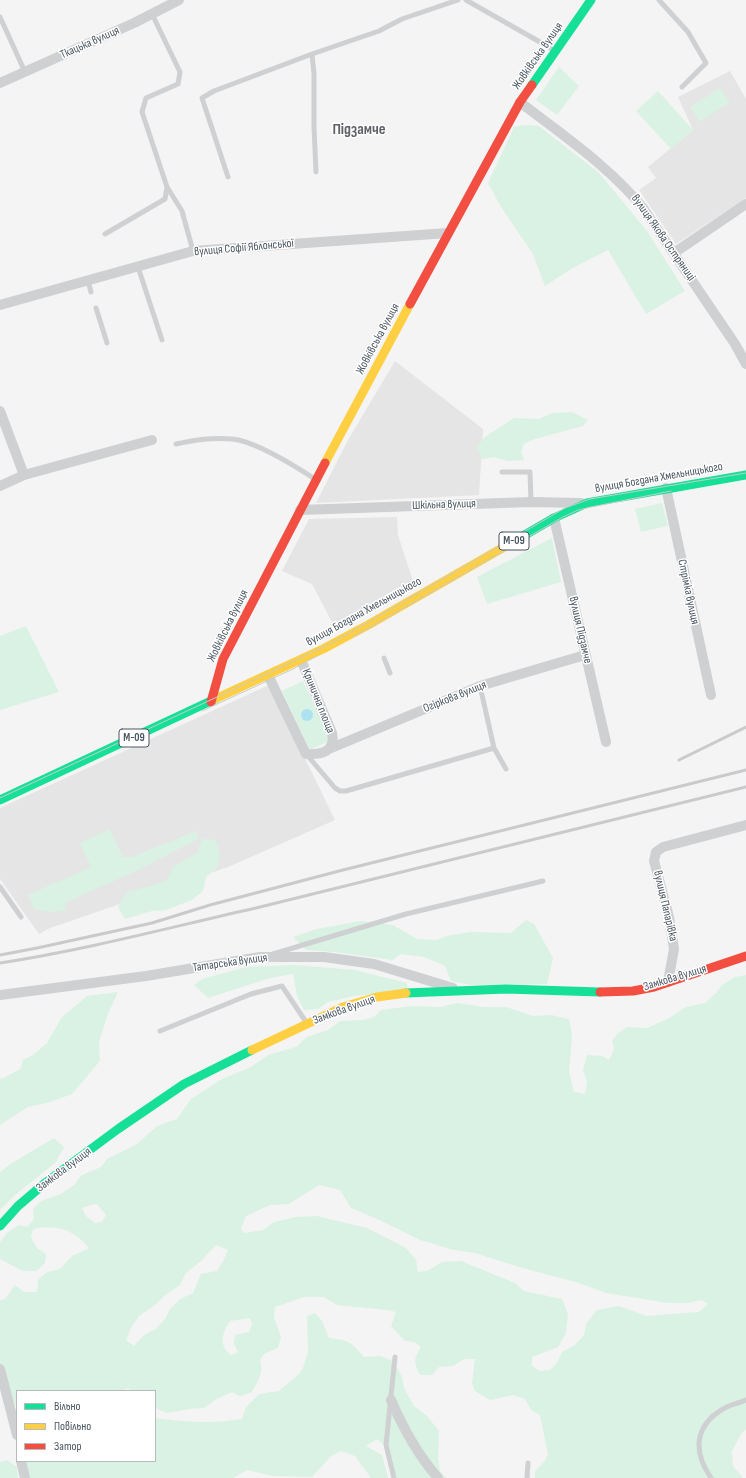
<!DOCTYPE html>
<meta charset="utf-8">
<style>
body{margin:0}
#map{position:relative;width:746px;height:1478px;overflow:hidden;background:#f4f4f4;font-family:"Sofia Sans Condensed",sans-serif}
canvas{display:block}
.legend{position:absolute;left:16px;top:1390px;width:140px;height:72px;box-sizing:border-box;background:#fff;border:1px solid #b7bbc0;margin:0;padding:5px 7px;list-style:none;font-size:12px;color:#4a5661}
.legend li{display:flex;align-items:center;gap:8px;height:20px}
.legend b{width:20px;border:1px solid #b7bbc0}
</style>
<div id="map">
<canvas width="746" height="1478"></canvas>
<ul class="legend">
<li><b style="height:5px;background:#16e098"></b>Вільно</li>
<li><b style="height:5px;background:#ffcf43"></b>Повільно</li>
<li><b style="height:5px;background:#f24e42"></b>Затор</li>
</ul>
</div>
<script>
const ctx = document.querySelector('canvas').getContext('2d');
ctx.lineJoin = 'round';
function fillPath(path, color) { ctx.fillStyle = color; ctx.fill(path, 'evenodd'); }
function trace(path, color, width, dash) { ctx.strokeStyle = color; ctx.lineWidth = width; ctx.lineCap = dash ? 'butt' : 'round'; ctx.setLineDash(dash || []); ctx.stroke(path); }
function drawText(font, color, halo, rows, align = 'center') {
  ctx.font = font + ' "Sofia Sans Condensed",sans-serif'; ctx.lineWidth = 3; ctx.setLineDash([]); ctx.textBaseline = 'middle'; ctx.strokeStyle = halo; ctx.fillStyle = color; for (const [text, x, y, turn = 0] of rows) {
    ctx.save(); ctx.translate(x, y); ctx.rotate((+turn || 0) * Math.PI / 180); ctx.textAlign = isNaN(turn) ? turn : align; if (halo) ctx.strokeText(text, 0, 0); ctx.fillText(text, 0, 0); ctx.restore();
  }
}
const education = new Path2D(`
 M730,71L746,99V198L676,244L639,190L656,178L648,167L693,130L678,97Z
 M395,361L483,429L479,495L316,503L348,440Z
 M397,517L398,535L414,584L334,626L312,584L282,571L309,519Z
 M269,685L335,820L228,867L50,928L39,934L0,879V808Z`);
const green = new Path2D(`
 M559,67L579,86L557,115L536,100Z
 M720,88L730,102L700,122L690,107Z
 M658,91L693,130L671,149L636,111Z
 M524,125L539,126L599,173L647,231L685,291L646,314L608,250L571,269L545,286L533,254L501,207L488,183L514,127Z
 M572,412L588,420L583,426L535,439L524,444L521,451L524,460L508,461L494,457L482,459L476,447L485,437L514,418L539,419L552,413Z
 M662,503L668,526L641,532L635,509Z
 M552,538L561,582L487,604L477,577Z
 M26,626L59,692L0,710V636Z
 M303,681L331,740L310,750L282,691Z
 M110,829L123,857H132L196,831L198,839L140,869L65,903L66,910L50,912L34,909L28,895L91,867L80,843Z
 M202,839L216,840L220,854L217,868L206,877L203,891L192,900L166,910L152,911L125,919L118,907L127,892L155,885L167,880L173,867L198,852Z
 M526,920L534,924L553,958L547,984L471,985L451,981L445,966L424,957L401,954L393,960L334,952L306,950L293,937L317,929L360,921L393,925L417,939L437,940L446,936L470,932L511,933Z
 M293,965L355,970L407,983V991L354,996L328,1002L318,1009L304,1010L297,996L293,974L270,978L208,998L194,985L202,979L246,967Z
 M746,975V1430L742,1432L732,1451L733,1466L743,1478H535V1471L544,1462L548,1455L540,1415L531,1410L525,1399L514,1395L490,1400L475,1391L472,1384L475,1359H464L453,1366L439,1367L432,1375H420C414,1363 413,1359 421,1347L414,1342L405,1341L391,1326L396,1312L387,1310L337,1305L324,1297H304L275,1307L274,1317L281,1337L278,1348L264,1354L260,1360C264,1372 258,1381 252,1392L240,1396L232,1392L215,1400L204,1408L189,1409L167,1413L155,1408V1391H131L128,1388L123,1391H17V1410C13,1397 5,1387 0,1374V1300L5,1299L15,1285L24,1292H37L38,1280L47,1272L60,1269L72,1256L89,1248C73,1229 58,1225 33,1229L31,1237L37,1248L46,1254L45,1263L36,1271H23L0,1259V1242L8,1232L19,1225L27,1227L34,1219L33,1209L41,1201L61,1194L74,1185L82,1175L101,1167L107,1159L137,1144L157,1126L177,1119L191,1099L222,1079L251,1067L268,1055L296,1047L307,1037L328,1030L340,1021L363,1020L374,1017L381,1010L412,1006L440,1007L458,1003L483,1007H506L533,1016L551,1015L569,1019L572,1036L569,1071L574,1092L585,1094L587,1082L583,1070L587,1055L602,1056L609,1060L614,1049L612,1041L618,1033L627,1027L647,1028L669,1018L686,1007L705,1003L716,993L722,985L735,977ZM319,1185L340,1190L351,1208L375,1218L420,1240L454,1250L475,1253L519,1267L579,1283L606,1293L668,1303H687L702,1300L708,1304L699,1312L671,1314L646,1316L619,1306L597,1310L586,1324L584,1335L575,1345L562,1352L557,1363L550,1370L540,1371L532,1366V1357L558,1347L566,1333L568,1314L562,1299L524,1291L515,1283L461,1261L442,1262L427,1271L418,1272L416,1260L406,1248L367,1228L317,1216L295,1217L274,1222L263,1230L244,1233L241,1229L246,1216L270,1205L289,1204ZM94,1204H97L106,1215L102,1222L95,1223L86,1216L82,1208ZM216,1245L228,1250L223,1261L217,1271L201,1274L193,1293L180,1299L170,1309L165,1319L156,1329L144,1335L134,1346L126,1340L131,1328L139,1316L155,1305L165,1295L180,1285L186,1273L201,1261ZM250,1318L252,1325L249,1332L235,1335L234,1344L238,1352L231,1355C218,1345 222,1333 230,1321Z
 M118,992L107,1016L99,1042L100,1061L72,1094L50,1102L28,1107L0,1125V1078L2,1079L20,1069L23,1060L33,1055L47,1043L62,1017L87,996Z
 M54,1138L64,1147L56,1162L15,1195L0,1210V1172L12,1163Z
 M315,1313L322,1321L329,1338C349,1340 351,1342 364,1357L381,1356L394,1362L402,1377L404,1388L414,1406L426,1415L439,1431L438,1457L440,1471L446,1478H396L388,1448L377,1439L366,1446L382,1455L388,1478H371L355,1456L341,1451L331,1456L312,1477L273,1476L247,1470L233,1478H29L24,1461H155V1418C183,1422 213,1424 242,1419L246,1407L259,1394L279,1391L299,1374L303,1368L308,1352L307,1316Z
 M7,1460L17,1467L18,1478H0V1462Z`);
const water = new Path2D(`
 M301 715a6 6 0 1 1 12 0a6 6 0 1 1-12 0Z`);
const lane = new Path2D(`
 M466,0L554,50
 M659,0L688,32L706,63L682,87
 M0,17L25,72
 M312,54L314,74V127L316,172
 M228,177L202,98L214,91L312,54L379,31L402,19L458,0
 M167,187L182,211L193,251
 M105,234L165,199L167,187L142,112L146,98L178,84L180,72L152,14
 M138,267L162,340
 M88,281L91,292
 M96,308L107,343
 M176,444C195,440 212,437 232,439C255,441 295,466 315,479
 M502,472H530L531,502
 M384,658L390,673
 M480,686L494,748L506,769
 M307,755L335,788L340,791H346L494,748
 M0,887L21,917
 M273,954L406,914L543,881
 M160,1031L251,994L282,986L306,1022
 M394,1478L386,1445L395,1357
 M527,1478L528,1463
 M711,1478C693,1452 694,1426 723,1409C729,1405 739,1403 746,1400`);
const street = new Path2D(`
 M0,83L134,23L179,0
 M520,102C562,135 609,166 643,208L735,344L746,364
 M674,253L746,204
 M0,305L193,251L448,233
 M0,411L24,475
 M0,486L24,475L152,440
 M666,488L711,695
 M300,510L531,502L581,503
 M554,518L606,742
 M268,675L306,754C321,755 336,752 332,733L301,660
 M329,749L480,686L585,655
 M668,982L674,949L669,917L654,861L656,852L663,847L746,825
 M0,995L146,976L260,957H324L374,964L453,988
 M0,1369L17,1435
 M391,1400C403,1428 418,1455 438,1478
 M21,1461L25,1478`);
const fast = new Path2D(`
 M532,85L591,0
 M511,543L554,518L587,503L746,475
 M0,800L215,699
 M406,993L506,989L600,992
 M0,1226L18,1206L45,1183L118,1129L184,1084L252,1050`);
const slow = new Path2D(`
 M325,463L410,304
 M215,699L323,649L368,625L511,543
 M252,1050L343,1007L377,997L406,993`);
const jam = new Path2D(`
 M410,304L520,102L532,85
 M211,702L223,659L325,463
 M600,992L633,991L654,987L746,956`);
const tram = new Path2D(`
 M353,637L563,517L578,510L591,507L671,491
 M202,711L293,669L317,656
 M0,798L290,663L339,639L565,508L590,499L746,473`);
const rail = new Path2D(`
 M679,760L746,727
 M0,955L37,948L152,923L210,905L343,870L746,770
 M0,963C86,950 171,927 256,908C420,869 583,828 746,787`);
const shields = [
 [514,541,30],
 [134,738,30]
];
const shieldNames = [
 ["М-09",514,541],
 ["М-09",134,738]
];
const streetNames = [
 ["Ткацька вулиця",90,43,-24],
 ["Жовківська вулиця",538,56,-55],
 ["вулиця Якова Остряниці",663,238,55],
 ["вулиця Софії Яблонської",244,248,-5],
 ["Жовківська вулиця",378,339,-62],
 ["вулиця Богдана Хмельницького",659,478,-10],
 ["Шкільна вулиця",444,505,-2],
 ["Стрімка вулиця",688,592,78],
 ["вулиця Богдана Хмельницького",364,612,-29],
 ["Жовківська вулиця",228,626,-64],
 ["вулиця Підзамче",580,630,77],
 ["Огіркова вулиця",455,697,-22],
 ["Кринична площа",318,701,68],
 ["вулиця Папарівка",665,906,77],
 ["Татарська вулиця",230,963,-8],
 ["Замкова вулиця",675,978,-17],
 ["Замкова вулиця",344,1010,-20],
 ["Замкова вулиця",64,1170,-37]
];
const districtNames = [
 ["Підзамче",359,130]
];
fillPath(education, '#e6e5e6');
fillPath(green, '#d9f2e3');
fillPath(water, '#aee2f0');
trace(lane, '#ced0d2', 5);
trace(street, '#ced0d2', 10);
trace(fast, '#16e098', 9);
trace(slow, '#ffcf43', 9);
trace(jam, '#f24e42', 9);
trace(tram, '#c9cacc', 1);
trace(rail, '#c9cacc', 3);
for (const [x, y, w] of shields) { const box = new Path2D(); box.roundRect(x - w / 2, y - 9, w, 18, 3); ctx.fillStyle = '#fff'; ctx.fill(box); trace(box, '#4a5661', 1); }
drawText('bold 11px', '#4a5661', null, shieldNames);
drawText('12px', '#4a5661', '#fff', streetNames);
drawText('bold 16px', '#5f6368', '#fff', districtNames);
</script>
